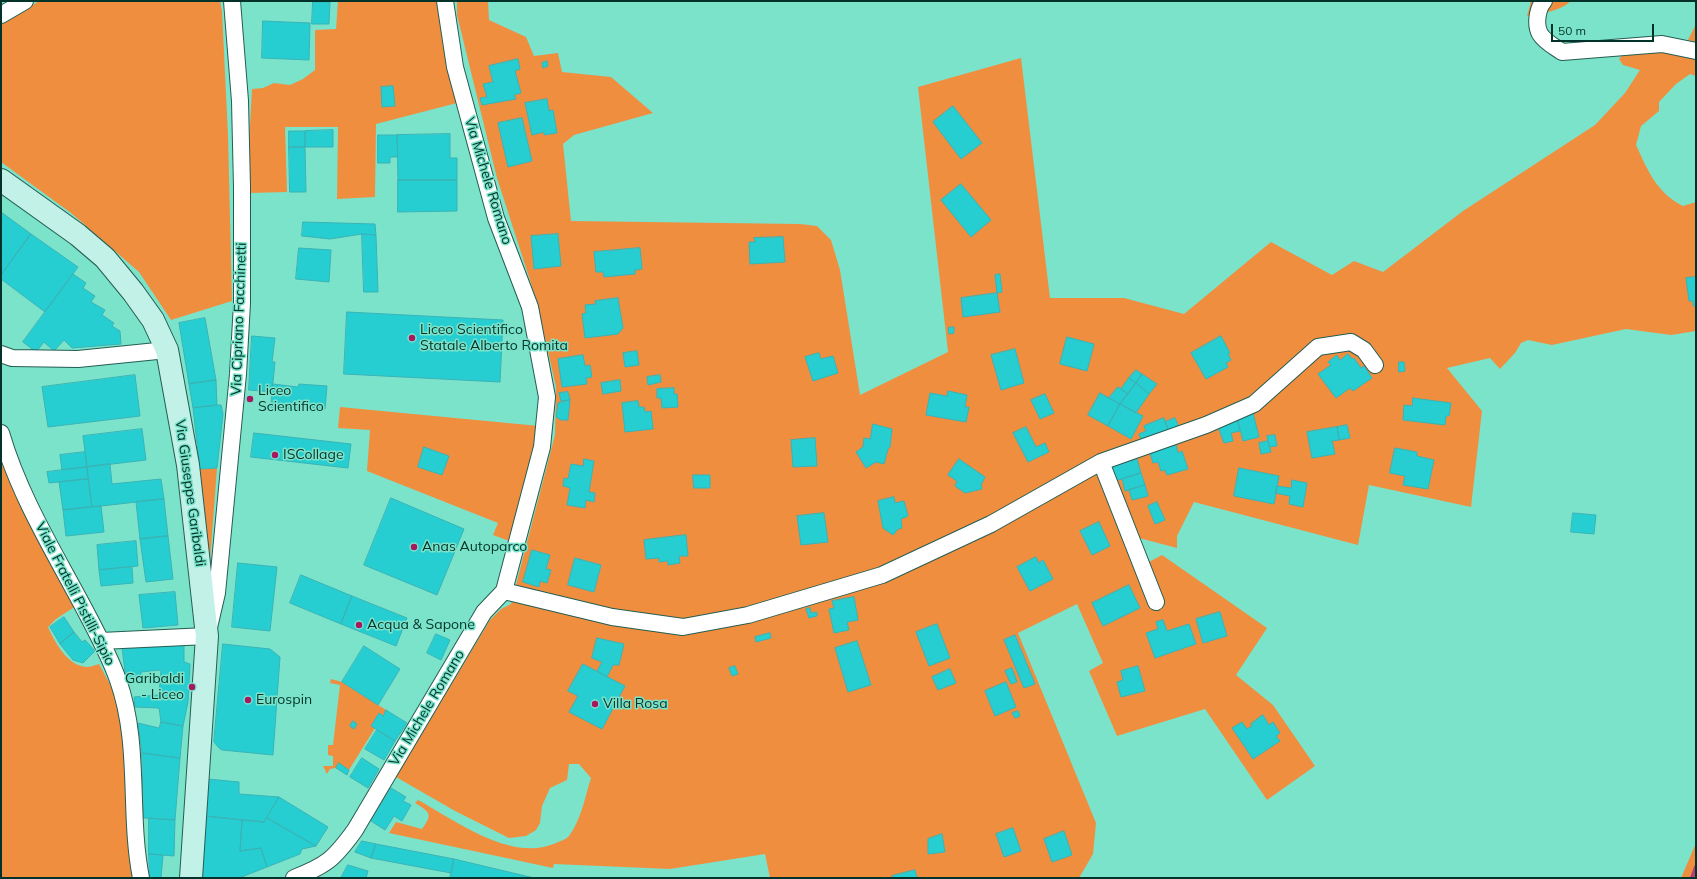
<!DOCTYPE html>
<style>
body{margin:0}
#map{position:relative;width:1697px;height:879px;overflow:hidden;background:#7be3ca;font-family:Mulish,sans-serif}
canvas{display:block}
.frame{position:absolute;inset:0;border:2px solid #02332a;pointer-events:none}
.scale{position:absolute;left:1551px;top:24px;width:103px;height:18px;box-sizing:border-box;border:2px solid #02332a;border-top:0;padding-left:5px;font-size:12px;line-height:14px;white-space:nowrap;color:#02332a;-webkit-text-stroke:3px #7be3ca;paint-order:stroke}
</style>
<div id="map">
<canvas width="1697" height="879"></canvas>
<div class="frame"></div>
<div class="scale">50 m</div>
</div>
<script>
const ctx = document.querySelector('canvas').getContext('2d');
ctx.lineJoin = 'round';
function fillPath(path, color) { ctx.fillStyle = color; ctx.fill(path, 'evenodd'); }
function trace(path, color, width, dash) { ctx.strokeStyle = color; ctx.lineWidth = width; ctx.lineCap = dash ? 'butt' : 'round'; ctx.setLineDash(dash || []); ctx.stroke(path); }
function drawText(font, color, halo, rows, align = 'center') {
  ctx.font = font + ' Mulish,sans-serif'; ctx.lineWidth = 3; ctx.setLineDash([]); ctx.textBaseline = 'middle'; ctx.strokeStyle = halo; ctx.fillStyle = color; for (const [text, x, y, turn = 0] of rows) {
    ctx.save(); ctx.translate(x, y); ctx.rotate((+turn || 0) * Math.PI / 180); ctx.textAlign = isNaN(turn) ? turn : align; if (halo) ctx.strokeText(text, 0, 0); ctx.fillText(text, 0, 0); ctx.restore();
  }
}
const green = new Path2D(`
 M39,1H220L222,11L228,135L232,301L171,320L139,272L71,213L1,162V25Z
 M338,1H440L457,103L376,124L375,197L337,199L338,127H285L287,192L250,193L249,144L252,89L263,88L274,83L290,85L303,79L315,70V30L336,29Z
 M457,1H488L489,20L526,37L534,56L558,53L562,72L611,77L653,113L574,135L563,144L571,221L800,224L817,226L831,240L840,270L860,395L948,352L918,87L1021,58L1050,298H1124L1184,314L1271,242L1332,275L1354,261L1383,272L1463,211L1595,125L1625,93L1640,70L1623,65L1619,59L1625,52L1652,48L1696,56V76L1690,74L1676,84L1659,102V111L1641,126L1636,145C1648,171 1657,193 1683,206L1696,202V331L1671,335L1626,329L1552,345L1528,340L1521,343L1515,353L1500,369L1490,358L1447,368L1482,411L1471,507L1369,485L1358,545L1194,502L1177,536V548L1139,538L1147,563L1162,555L1267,628L1236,675L1273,705L1315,766L1267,800L1205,709L1117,736L1089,671L1103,663L1077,604L1018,633L1096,823L1093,854L1079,878H770L765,854L670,869L554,864L553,868L389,833L396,822L422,829C433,814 430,812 415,803L418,800C456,821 512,863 556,843C560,841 567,839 569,836C581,820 585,797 591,778L579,764H569L567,780L550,788L542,806L540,823L536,830L526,836L509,838L455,811L396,777L490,620L501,609L511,604L555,435L556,387L537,302L497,178L457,15Z
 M1531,1H1571C1559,12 1542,13 1527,16Z
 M1696,24V42L1688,40Z
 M340,407L539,426L512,542L493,535L498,523L367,471L370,430L338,428Z
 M1,457L76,606L56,619L48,627C55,642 67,666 87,667C90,667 95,665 99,664L112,688L123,715L134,878H1Z
 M217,468L210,561L207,563L200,469Z
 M331,679L342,682L386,710L383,716L379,713L371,726L375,728L349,770L339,764L336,768L330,769L327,774L323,766H333V756L328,755V745H333L340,685L330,683Z
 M1696,843V878H1681Z`);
const stream = new Path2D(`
 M1692,878L1696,867`);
const building = new Path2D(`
 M313,2H330L329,24H312Z
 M263,21L310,23L309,60L262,58Z
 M518,59L520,69L515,71L521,93L514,95L516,99L482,105L480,98L487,97L483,84L493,82L489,66Z
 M547,61L548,66L543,68L542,63Z
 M393,86L395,106L382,107L381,87Z
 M547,99L549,111L553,110L557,133L544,135V132L532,135L525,103Z
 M953,106L982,143L961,159L933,122Z
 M522,118L532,161L508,167L498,123Z
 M333,130V147H305V131Z
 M289,131H305V147H289Z
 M450,134V158H457V180H398L397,135Z
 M378,135H397L398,157H390V163H378Z
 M289,147H305L306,192H290Z
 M398,180H457V211L398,212Z
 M961,184L991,220L971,237L941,200Z
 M1,212L31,234L1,275Z
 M303,222L375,224L376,235L362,234L330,239L302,236Z
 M31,234L78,267L45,312L1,279V275Z
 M362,234L376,235L378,292H364Z
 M558,234L561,266L534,269L531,236Z
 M783,237L785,262L750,264L749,242H755L754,238Z
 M299,248L331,250L329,282L296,279Z
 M640,248L642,269L635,270V274L604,277L603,272H596L594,252Z
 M73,274L86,283L83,288L95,296L91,302L105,310L102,315L114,323L112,326L120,331L121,344L72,348L64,340L54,351L44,342L36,352L23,342Z
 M1000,274L1002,292L997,293L995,275Z
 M1696,277V306H1693V301H1689L1686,278Z
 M997,293L1000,312L963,317L961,298Z
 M618,298L623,328L618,334L585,338L582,314L586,313L585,305L596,304L595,301Z
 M347,312L503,320L500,382L344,374Z
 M205,318L216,380L189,384L179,323Z
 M954,327V333L949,334L948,328Z
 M252,336L275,338L272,362H275L272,392L249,390Z
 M1221,336L1230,353L1228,354L1231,360L1226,363L1228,367L1206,379L1191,353Z
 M1067,337L1094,344L1087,371L1060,364Z
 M1015,349L1024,383L1001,390L991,355Z
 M637,351L639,365L625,367L623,353Z
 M819,353L821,359L833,356L838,373L813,381L805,357Z
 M1348,354L1352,359L1354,358L1361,368L1364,366L1372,378L1353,391L1350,388L1336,398L1318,374L1331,365L1328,362L1337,355L1340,360Z
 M583,355L585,366L590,365L592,377L586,378L587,384L562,387L558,359Z
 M1399,362H1404L1405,371L1399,372Z
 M1136,370L1142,374L1136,383L1129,378Z
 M1142,374L1157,384L1149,394L1136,383Z
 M135,375L140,416L48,427L42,387Z
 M660,375L661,382L648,385L647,377Z
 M1129,378L1136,383L1128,394L1121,389Z
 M216,380L217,405L193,408L189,384Z
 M620,380L621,391L603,394L601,383Z
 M1136,383L1149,394L1136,413L1120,404Z
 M273,384L298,387L299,384L327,386L325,409L297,406V410L271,407Z
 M1118,387L1128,394L1120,404L1109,398Z
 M674,388V394H677L678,407L662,408L661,398H657V389Z
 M948,391L967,395L965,407H969L966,422L926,415L930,393L947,396Z
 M568,392L570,400L561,401L559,393Z
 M1100,393L1120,404L1108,426L1088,415Z
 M1045,394L1054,413L1040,419L1031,400Z
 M1413,398L1451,403L1449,416H1446L1445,425L1403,420L1404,405L1412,406Z
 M570,400L568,420H561L556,417L558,403Z
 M638,401L639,407H644L645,412L651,411L653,429L625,432L622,403Z
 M1120,404L1143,416L1131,439L1108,426Z
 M217,405H221L223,414L217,468L200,469L193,408Z
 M1253,413L1259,437L1243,441L1237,417Z
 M1237,417L1240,431L1231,433L1233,441L1224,443L1217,424Z
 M1164,418L1169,432L1142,442L1139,434L1146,431L1144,426Z
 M1175,418L1179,427L1169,432L1165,422Z
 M873,424L892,429L890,447L888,449L884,464L876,462L866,468L856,452L863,447L864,438L870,439Z
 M1347,425L1350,438L1339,440L1337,427Z
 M1026,427L1036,447L1045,443L1049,452L1028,462L1013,433Z
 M1337,427L1339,440L1332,441L1335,454L1312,458L1307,432Z
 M142,429L146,460L87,467L83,436Z
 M254,433L351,444L348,468L251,457Z
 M1275,435L1277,446L1269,447L1267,436Z
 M815,438L817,466L793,467L791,440Z
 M1268,441L1271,452L1261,454L1259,443Z
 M1176,445L1178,453L1182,451L1188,469L1167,475L1165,470L1161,471L1158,462L1153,463L1150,453Z
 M424,447L449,456L442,475L418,467Z
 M1395,448L1417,452V456L1434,460L1428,489L1403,485L1405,476L1390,473Z
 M85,452L87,467L62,470L60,455Z
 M584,459L594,461L589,492L595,493L594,502L586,500L585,508L567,505L570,488L563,486L564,478L568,479L571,464L583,466Z
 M959,459L985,477L981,485L982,489L965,493L955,486L957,481L948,475Z
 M1137,459L1141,473L1112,482L1108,468Z
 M110,464L112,484L161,479L164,499L92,507L87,467Z
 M87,467L88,479L49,483L47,472Z
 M1239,468L1279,476L1274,504L1234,496Z
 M1141,473L1145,485L1125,491L1122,479Z
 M693,475H710V488H694Z
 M88,479L92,507L63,510L59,482Z
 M1292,480L1307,483L1303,507L1289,504L1290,496L1275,493L1277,486L1291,488Z
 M1145,485L1148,496L1132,500L1129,490Z
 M894,497L895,503L904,501L908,516L901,519L902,528L898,529L893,535L883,528L878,501Z
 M391,498L464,529L437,595L364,565Z
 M164,499L168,536L140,539L136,502Z
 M1157,502L1165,520L1155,524L1148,506Z
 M101,506L104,532L66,536L63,510Z
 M824,513L828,542L801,545L797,516Z
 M1573,513L1596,515L1594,534L1571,532Z
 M1099,522L1110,546L1092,555L1080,531Z
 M686,535L688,556H679L680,563L668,565V561L659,562V558L646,559L644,540Z
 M168,536L173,579L146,582L140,539Z
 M136,541L138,566L99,570L97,545Z
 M532,550L550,555L546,569L551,570L547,583L540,581L539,587L523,582Z
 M1036,557L1039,563L1043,560L1053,579L1030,591L1017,567Z
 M575,558L601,565L594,592L568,585Z
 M238,563L277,567L270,631L232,627Z
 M132,567L133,583L101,586L99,570Z
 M301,575L352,596L341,624L290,603Z
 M1129,585L1140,608L1103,626L1092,603Z
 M175,592L178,625L143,628L139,595Z
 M352,596L407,618L396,646L341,624Z
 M854,597L858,620L847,622L849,630L834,633L829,609L834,608L832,601Z
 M810,608L811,613L817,612V616L809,618L806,609Z
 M1220,612L1227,636L1203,643L1196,619Z
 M64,617L74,632L60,644L50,627Z
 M1163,620L1167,631L1189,624L1196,644L1155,658L1146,633L1158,629L1156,622Z
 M937,624L950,658L929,666L916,632Z
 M74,632L82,642L85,640L95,651L83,663L73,660L60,644Z
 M770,633L771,638L756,642L755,637Z
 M436,634L450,640L441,660L427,653Z
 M1015,635L1035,684L1024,688L1004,640Z
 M597,638L624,644L619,665H613L607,677L597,671L602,662L592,658Z
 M857,641L871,685L848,692L835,648Z
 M184,644V662L190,664L188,702L183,726L161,722L159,708L135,707L134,697L159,695L161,670L141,672V678L126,680L122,647Z
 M223,644L270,649L280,657L273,755L222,750L219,748L214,742Z
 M364,646L400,669L378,705L342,682Z
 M583,664L625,686L602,729L569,712L578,696L568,691Z
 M735,666L738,674L732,676L729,668Z
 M1138,666L1145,691L1121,697L1117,682L1123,680L1121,671Z
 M1012,668L1017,682L1011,684L1005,671Z
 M950,669L956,683L938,690L932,677Z
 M1006,682L1016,707L995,716L985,691Z
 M386,710L407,723L395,741L371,726L379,713L383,716Z
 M1018,711L1020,716L1015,718L1012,713Z
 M1263,715L1269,725L1273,722L1280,733L1276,736L1280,741L1253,759L1232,728L1242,722L1247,729L1252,726L1251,724Z
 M353,721L357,724L354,729L350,726Z
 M161,722L183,726L180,758L142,753L138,723L159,728Z
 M377,730L395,741L384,760L365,749Z
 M142,753L180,758L175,820L144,818Z
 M362,758L379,769L368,788L350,777Z
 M339,763L349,770L347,775L336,768Z
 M208,779L239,782V794L279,797L264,822L205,816Z
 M391,788L406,797L403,801L411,805L402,821L394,816L385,830L371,821Z
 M279,797L328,827L316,846L267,818Z
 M205,816L242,820L240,851L261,848L267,867L239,878H203Z
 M149,818L175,820L174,856L149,854Z
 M267,818L316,846L302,849L300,854L267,867L261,848L240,851L242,820L264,822Z
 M1013,828L1021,851L1004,857L996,834Z
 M1064,831L1072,855L1052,862L1044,839Z
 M942,834L945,852L928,854V839Z
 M362,841L376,844L371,858L355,852Z
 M376,844L454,859L451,873L371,858Z
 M149,854L163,855L161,878H150Z
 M454,859L534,878H450Z
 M348,865L368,871L366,878H341Z
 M915,870L917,878H893L892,876Z`);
const street = new Path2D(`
 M1544,1C1537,9 1535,25 1540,34C1545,42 1555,47 1562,52L1662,44L1696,51
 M1,15L25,1
 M1,354L12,358L78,359L167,350
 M1,433C20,498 56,555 87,614C98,635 110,657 118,680C141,745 128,812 141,878
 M1101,462L1156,602
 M504,591L612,617L683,627L748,615L882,575L991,524L1101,462L1206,425L1254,404L1318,347L1351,342L1364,350L1375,365
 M101,641L207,636L217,593L238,374L242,303V187L240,101L232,1
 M294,878C327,865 334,859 355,830L484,612L504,591L542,447L547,397L530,307L496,218L455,67L445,1`);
const secondary = new Path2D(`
 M1,180L78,235L105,258L133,292L153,320L167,350L188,465L207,636L191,878`);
const markers = [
 [412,338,4,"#a41960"],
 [250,399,4,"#a41960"],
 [275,455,4,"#a41960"],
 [414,547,4,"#a41960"],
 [359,625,4,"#a41960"],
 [192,687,4,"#a41960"],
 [248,700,4,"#a41960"],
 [595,704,4,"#a41960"]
];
const streetNames = [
 ["Via Michele Romano",488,181,73],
 ["Via Cipriano Facchinetti",239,319,-88],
 ["Via Giuseppe Garibaldi",190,493,82],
 ["Viale Fratelli Pistilli-Sipio",75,594,63],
 ["Via Michele Romano",427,708,-59]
];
const poiNames = [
 ["Liceo Scientifico",420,330],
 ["Statale Alberto Romita",420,346],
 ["Liceo",258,391],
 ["Scientifico",258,407],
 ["ISCollage",283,455],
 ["Anas Autoparco",422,547],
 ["Acqua & Sapone",367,625],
 ["Garibaldi",184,679,"right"],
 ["- Liceo",184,695,"right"],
 ["Eurospin",256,700],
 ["Villa Rosa",603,704]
];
fillPath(green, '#f08e40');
trace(stream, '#b44073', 4);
fillPath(building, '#27ced1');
trace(building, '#3ab3b5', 1);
trace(street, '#255d51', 18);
trace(secondary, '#255d51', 24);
trace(street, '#fff', 16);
trace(secondary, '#c2f1e8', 22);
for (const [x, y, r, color] of markers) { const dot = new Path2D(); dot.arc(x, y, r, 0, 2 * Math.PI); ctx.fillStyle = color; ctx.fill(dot); trace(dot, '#7be3ca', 1.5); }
drawText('14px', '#02332a', '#7be3ca', streetNames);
drawText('14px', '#02332a', '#7be3ca', poiNames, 'left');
</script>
